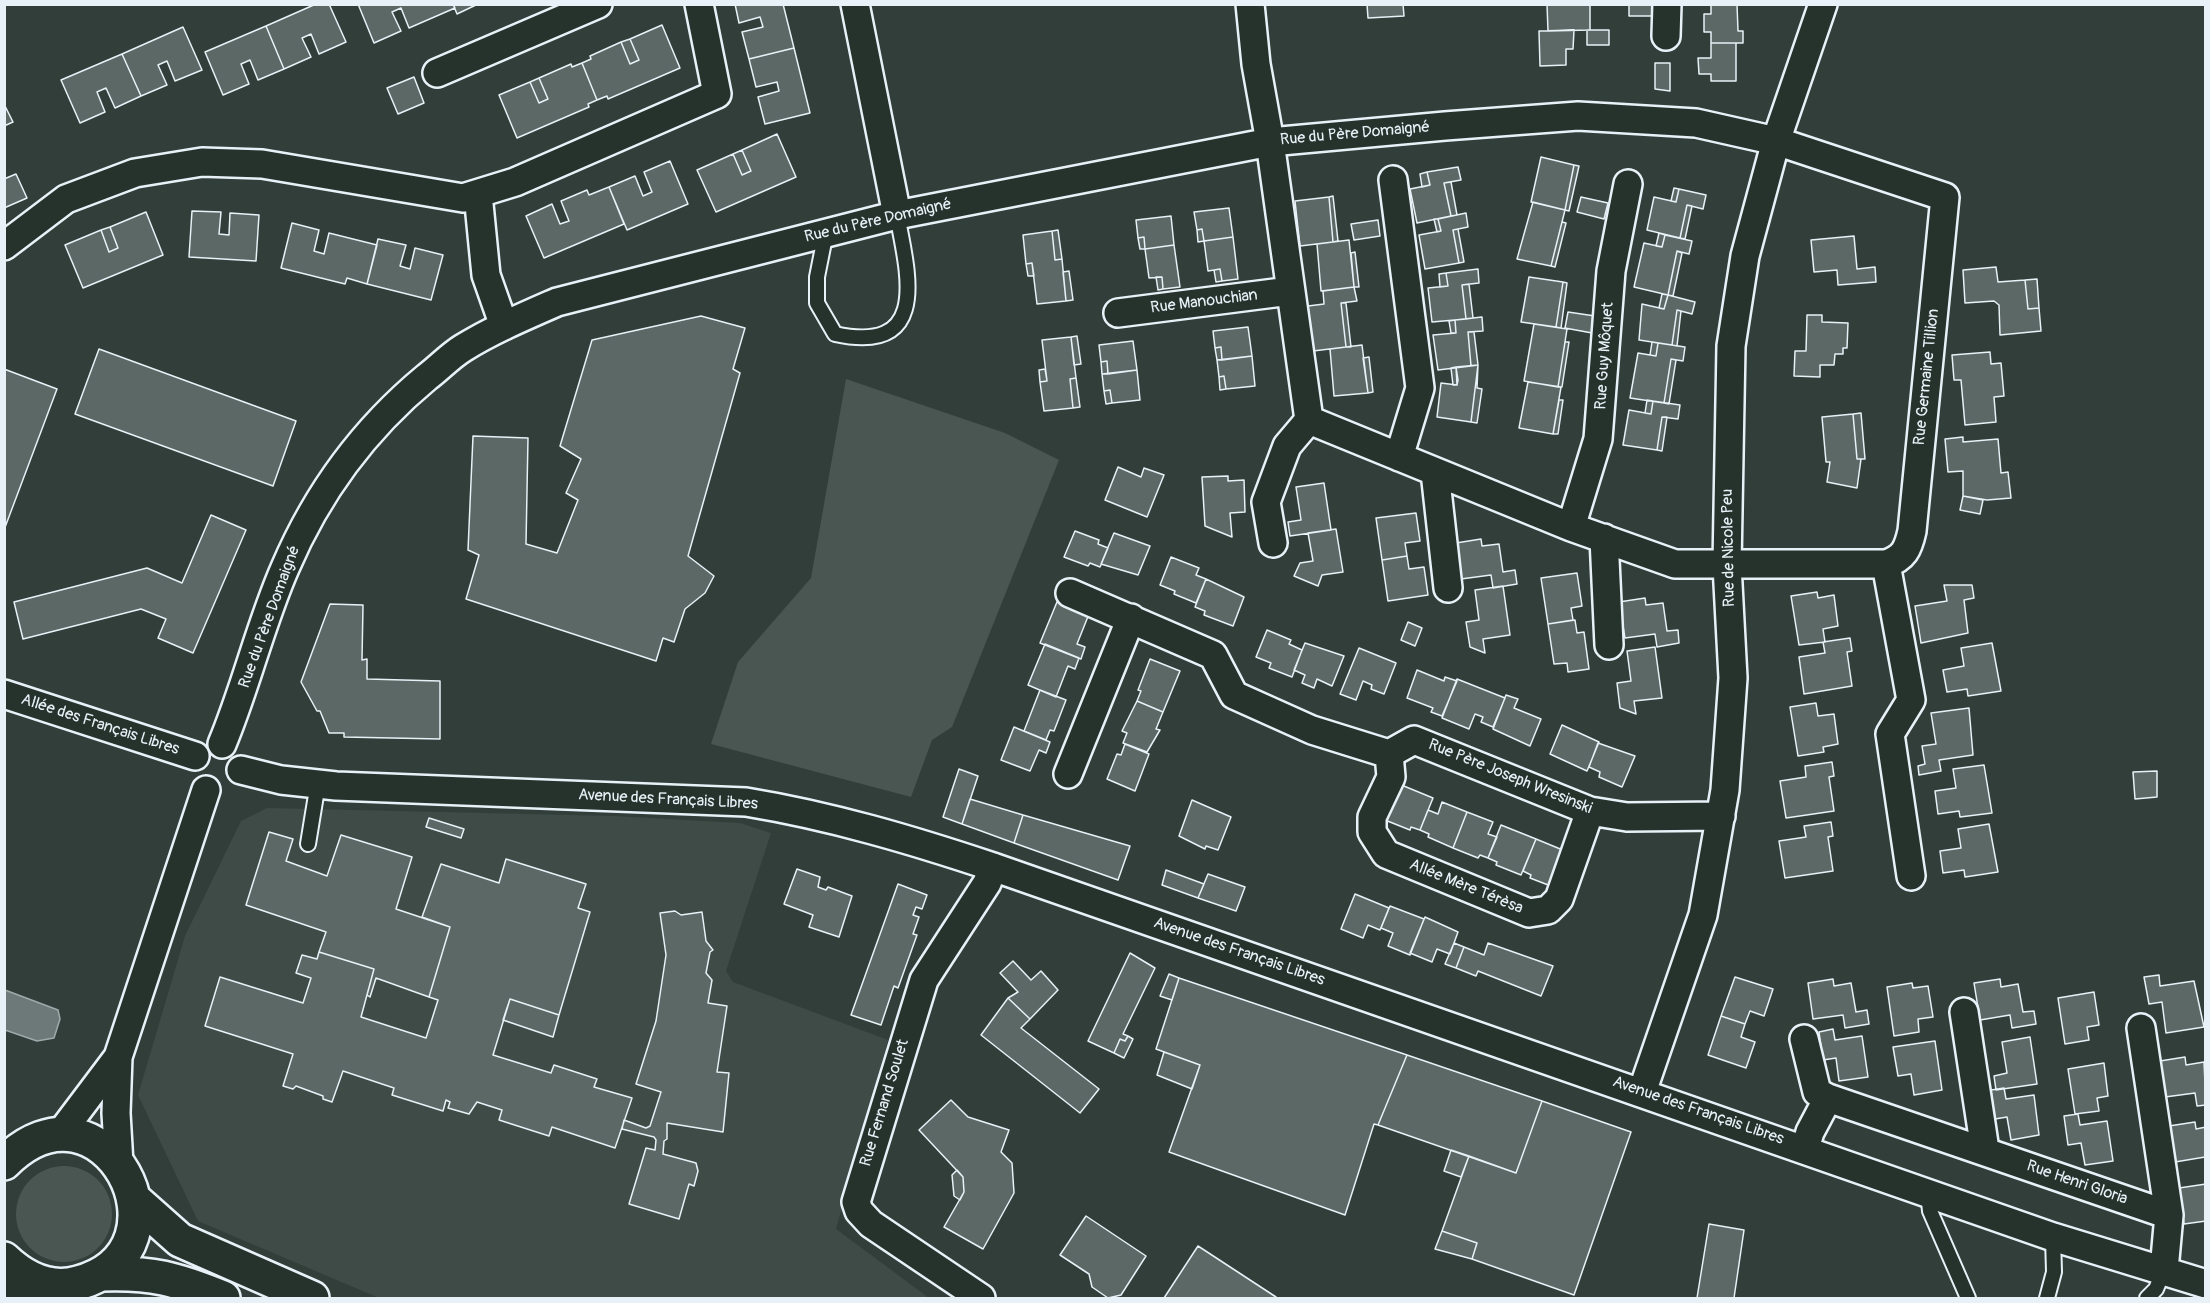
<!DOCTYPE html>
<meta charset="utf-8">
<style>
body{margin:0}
#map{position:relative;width:2210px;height:1303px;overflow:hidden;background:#323e39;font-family:Pangolin,sans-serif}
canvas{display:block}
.frame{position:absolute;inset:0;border:6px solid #e8f1f8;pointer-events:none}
</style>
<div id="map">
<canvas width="2210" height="1303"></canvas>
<div class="frame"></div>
</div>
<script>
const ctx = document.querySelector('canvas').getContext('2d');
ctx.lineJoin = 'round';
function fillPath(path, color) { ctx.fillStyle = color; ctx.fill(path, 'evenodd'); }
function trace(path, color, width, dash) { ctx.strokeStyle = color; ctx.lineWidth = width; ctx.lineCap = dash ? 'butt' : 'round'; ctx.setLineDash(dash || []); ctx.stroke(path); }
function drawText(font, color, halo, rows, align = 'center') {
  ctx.font = font + ' Pangolin,sans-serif'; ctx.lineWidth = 6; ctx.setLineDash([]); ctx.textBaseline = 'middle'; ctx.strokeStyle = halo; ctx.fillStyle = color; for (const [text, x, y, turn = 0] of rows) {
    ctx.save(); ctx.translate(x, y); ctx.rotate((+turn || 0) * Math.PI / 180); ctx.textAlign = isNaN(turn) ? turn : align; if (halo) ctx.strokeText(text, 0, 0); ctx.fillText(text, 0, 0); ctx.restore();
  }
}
const built = new Path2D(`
 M267,808L614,816L740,823L771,833L726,971L733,982L888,1040L836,1229L929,1298H379L198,1221L138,1095L185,936L241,821Z`);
const green = new Path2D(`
 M846,379L1005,433L1059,460L952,727L932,740L911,797L711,744L738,662L811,578Z
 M16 1214a48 48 0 1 1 96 0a48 48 0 1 1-96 0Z`);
const water = new Path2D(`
 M5,990L58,1010L60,1019L54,1038L37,1041L5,1030Z`);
const building = new Path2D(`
 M316,4H329L346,42L319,54L311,34L302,38L311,57L284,69L266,26Z
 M358,4H453L455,8L409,28L401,8L392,12L401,31L374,43Z
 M453,4H478L457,14Z
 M735,4H783L794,48L749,59L742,32L763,27L760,17L739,23Z
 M1367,4H1403L1404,16L1368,18Z
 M1547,4H1590V30L1548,31Z
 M1629,4H1653V16H1629Z
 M1711,4H1737L1738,31H1743V43H1711V32H1704V14H1711Z
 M662,25L680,68L608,99L607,96L597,100L582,63L591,59L590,56L621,42L630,64L639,60L630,39Z
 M266,26L284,69L258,80L250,60L241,64L249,84L223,95L205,52Z
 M183,27L202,70L175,81L167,61L158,65L167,85L141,96L122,54Z
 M1574,30L1573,49H1566V65L1540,66L1539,31Z
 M1587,30H1609V45H1587Z
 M630,39L639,60L630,64L621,42Z
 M1711,43H1736V81H1711V74H1699L1698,58H1711Z
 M794,48L810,113L765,124L758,97L779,91L777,82L756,87L749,59Z
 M122,54L141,96L115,108L106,88L97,92L105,112L80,123L61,80Z
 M582,63L597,100L588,104L589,107L517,138L499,95L530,82L539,103L548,99L539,78L571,64L572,67Z
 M1655,63H1670V91L1655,89Z
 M414,77L424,103L398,114L387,88Z
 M539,78L548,99L539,103L530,82Z
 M4,104L13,122L4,126Z
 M777,134L796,177L716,212L697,170L733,154L742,175L751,171L742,150Z
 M742,150L751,171L742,175L733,154Z
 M1541,157L1574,165L1565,210L1531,202Z
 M670,161L688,204L627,230L609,187L635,176L643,196L652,192L644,172Z
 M1574,165L1579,166L1569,211L1565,210Z
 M1458,167L1461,180L1444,183L1451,216L1417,223L1410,189L1430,185L1427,172Z
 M1427,172L1430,185L1422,187L1420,174Z
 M16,174L27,198L4,208V179Z
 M1451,182L1457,215L1451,216L1444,183Z
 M609,187L624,224L544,258L526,216L552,204L560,224L569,221L561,201L587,190L589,195Z
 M1674,188L1679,189L1676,202L1671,201Z
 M1679,189L1706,195L1703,209L1687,205L1680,238L1647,230L1654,197L1676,202Z
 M1333,196L1338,241L1333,242L1329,197Z
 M1329,197L1333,242L1300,246L1295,201Z
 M1581,197L1608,203L1604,219L1577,212Z
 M1533,202L1565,210L1551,266L1517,259Z
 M1687,205L1692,206L1685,239L1680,238Z
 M1229,208L1233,237L1204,241L1202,229L1197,230L1194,212Z
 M192,211L221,212L219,234L229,235L230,213L259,215L256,261L189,257Z
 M146,212L163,255L83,288L65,245L101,230L109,252L118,248L110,227Z
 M1466,213L1468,227L1453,230L1459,263L1425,269L1419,235L1441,231L1438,219Z
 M1171,216L1174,245L1145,249L1144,237L1138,238L1136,220Z
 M1434,219H1438L1441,231L1437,232Z
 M1378,220L1380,236L1354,240L1351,224Z
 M1562,222L1566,223L1555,267L1551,266Z
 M292,223L319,230L314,251L324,254L329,233L377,245L367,284L347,278L345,284L281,268Z
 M110,227L118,248L109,252L101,230Z
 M1202,229L1204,241L1198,242L1197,230Z
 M1458,229L1464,262L1459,263L1453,230Z
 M1058,230L1062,259L1055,260L1052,231Z
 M1052,231L1055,260L1062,259L1066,301L1037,304L1032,263L1026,264L1023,235Z
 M1659,233L1665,235L1662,247L1656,246Z
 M1665,235L1692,241L1689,254L1677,251L1668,295L1634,287L1644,243L1662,247Z
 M1854,236L1857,269L1875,267L1876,282L1838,285L1837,270L1814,272L1811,240Z
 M1144,237L1145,249H1140L1138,238Z
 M1233,237L1238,279L1222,281L1220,269L1208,271L1204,241Z
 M378,239L406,245L400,266L410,269L415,248L443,255L431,300L367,284Z
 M1349,240L1354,287L1321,291L1317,244Z
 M1174,245L1180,287L1163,289L1162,277L1149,278L1145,249Z
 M1677,251L1682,253L1673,296L1668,295Z
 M1355,252L1359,287H1354L1351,253Z
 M1032,263L1034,276H1028L1026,264Z
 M1996,267L1998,282L2025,280L2028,309L2039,308L2041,331L2000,335L1999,305L1994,301L1965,303L1963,270Z
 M1220,269L1222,281L1216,282L1214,270Z
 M1478,269L1479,283L1462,285L1466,319L1432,322L1428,288L1448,286L1446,273Z
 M1069,271L1073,300L1066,301L1063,272Z
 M1446,273L1448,286L1440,287L1439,274Z
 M1156,277H1162L1163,289L1158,290Z
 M1529,277L1563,282L1556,327L1521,322Z
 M2037,279L2039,308L2028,309L2025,280Z
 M1563,282L1567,283L1561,328L1556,327Z
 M1469,284L1473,318L1466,319L1462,285Z
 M1354,287L1357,301L1341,303L1346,347L1313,351L1308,306L1324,304L1323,291Z
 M1662,294L1668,295L1664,309L1659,308Z
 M1668,295L1695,302L1692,314L1677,310L1672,345L1639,340L1642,304L1664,309Z
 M1341,303H1346L1351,347H1346Z
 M1677,310L1681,311L1677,346L1672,345Z
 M1568,312L1595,316L1592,333L1565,328Z
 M1807,315H1822V322L1848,323L1847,348H1843V354H1835L1834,365H1820V377L1794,376L1795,351H1806Z
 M701,316L745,328L733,369L740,373L688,556L714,576L705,593L685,609L674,642L663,638L656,661L466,599L479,555L468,550L473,436L528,438L526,544L557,553L578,500L566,493L581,459L560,446L592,340Z
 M1482,317L1483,331L1468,332L1471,366L1438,370L1433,335L1456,333L1455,320Z
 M1455,320L1456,333H1451L1449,321Z
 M1534,324L1567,329L1558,387L1524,381Z
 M1248,327L1252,356L1222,360L1221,347L1215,348L1213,331Z
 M1468,332H1474L1478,365L1471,366Z
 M1077,336L1081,364L1074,365L1071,337Z
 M1071,337L1076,378L1070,379L1073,408L1044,411L1040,382L1047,381L1042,340Z
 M1133,341L1137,370L1108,374L1107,361L1101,362L1099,345Z
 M1565,342H1569L1562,387H1558Z
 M1652,342L1658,343L1656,356L1650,355Z
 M1658,343L1685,347L1683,361L1671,359L1664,403L1630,398L1638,353L1656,356Z
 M1362,345L1368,393L1334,396L1330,349Z
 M1221,347L1222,360H1217L1215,348Z
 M99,349L296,421L273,486L75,414Z
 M1990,352L1991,364L2001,363L2004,396L1994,397L1996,422L1965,425L1961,380H1954L1952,355Z
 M1252,356L1255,386L1226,389L1224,376L1219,377L1217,360Z
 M1369,357L1373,392L1368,393L1363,358Z
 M1671,359L1676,360L1669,404L1664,403Z
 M1107,361L1108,374H1102L1101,362Z
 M1478,365L1471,422L1437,417L1441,383L1457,385L1456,367Z
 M1478,365L1477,388L1482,389L1477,423L1471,422Z
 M1456,367L1458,380L1457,385H1453L1451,368Z
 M4,369L57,389L4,530Z
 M1045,369L1047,381L1040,382L1039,370Z
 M1137,370L1140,400L1112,403L1110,390L1104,391L1102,374Z
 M1224,376L1226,389L1220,390L1219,377Z
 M1076,378L1080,407L1073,408L1070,379Z
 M1528,382L1561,387L1553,434L1519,428Z
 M1110,390L1112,403L1106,404L1104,391Z
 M1559,400H1563L1558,434H1553Z
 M1647,400L1653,401L1651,414L1645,413Z
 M1653,401L1680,405L1678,419L1662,417L1657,450L1623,445L1629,410L1651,414Z
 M1861,413L1865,459H1857L1853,414Z
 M1853,414L1857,459H1861L1857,488L1827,482L1830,462H1826L1822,417Z
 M1662,417H1667L1662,451L1657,450Z
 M1963,437V442L1998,439L2001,473L2008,472L2011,498L1987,500L1963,496V471L1948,472L1945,439Z
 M1118,467L1141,477L1144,468L1164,475L1147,517L1105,500Z
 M1228,476V481L1244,480L1245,512L1230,513L1232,537L1205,526L1202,477Z
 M1324,483L1331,530L1290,536L1288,522L1301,520L1296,487Z
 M1963,496L1983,500L1980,514L1960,510Z
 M1416,513L1420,541L1405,543L1407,556L1382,560L1376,518Z
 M211,515L246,530L193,653L158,638L166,619L141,609L23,639L14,602L147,568L182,583Z
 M1336,529L1343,572L1322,575L1318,586L1294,576L1300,563L1313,561L1308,533Z
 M1075,531L1099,540L1098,544L1108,548L1100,567L1090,563L1088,566L1064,557Z
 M1114,533L1150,546L1138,575L1101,564Z
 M1481,539L1482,546L1499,544L1503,572L1515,570L1517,584L1493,588L1491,575L1461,579L1456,543Z
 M1407,556L1409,569L1424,567L1428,595L1388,601L1382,560Z
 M1171,557L1199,568L1196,575L1206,579L1196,603L1174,594L1175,591L1160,585Z
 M1577,573L1582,606L1571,608L1573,620L1548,624L1541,578Z
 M1206,579L1244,597L1233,626L1204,615L1205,611L1195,607Z
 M1944,585H1972L1974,598L1964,600L1968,633L1921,643L1915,606L1947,601Z
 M1503,586L1510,635L1483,639L1485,653L1470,647L1466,622L1479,620L1475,590Z
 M1817,592L1818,598L1834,595L1838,626L1823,629L1825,642L1799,645L1791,596Z
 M1645,598L1646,605L1663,603L1667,631L1678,630L1679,643L1657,647L1655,634L1625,638L1619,602Z
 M1057,602L1089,614L1077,644L1085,647L1081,659L1040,643Z
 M330,604L363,605L362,660L367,659V679L440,681V739L344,737V733H329L320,711H317L301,682Z
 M1575,620L1577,633L1584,632L1589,669L1568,672L1567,663L1554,664L1548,624Z
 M1408,622L1422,628L1415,646L1401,640Z
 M1267,630L1291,640L1289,644L1302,650L1292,677L1269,668L1271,663L1256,657Z
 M1850,638L1852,651L1847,652L1852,686L1804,694L1799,657L1825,653L1823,642Z
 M1305,643L1344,656L1332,686L1317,679L1314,688L1302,683L1305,675L1294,670Z
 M1992,643L2001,691L1968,696L1967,689L1947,692L1943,670L1964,666L1961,648Z
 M1045,644L1079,658L1075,669L1068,666L1056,697L1028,685Z
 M1655,647L1662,698L1634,701L1636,714L1620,708L1617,683L1631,681L1627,651Z
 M1359,648L1396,663L1384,694L1371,689L1372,685L1363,681L1356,700L1340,694Z
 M1150,659L1180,671L1163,712L1137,701L1141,691L1138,690Z
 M1417,670L1444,681L1445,677L1457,681L1442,716L1431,712L1433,708L1407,698Z
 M1457,679L1505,698L1493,727L1481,722L1483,717L1475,714L1469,729L1442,718Z
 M1040,690L1066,700L1054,731L1050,730L1046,740L1024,731Z
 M1506,695L1518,699L1514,708L1541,719L1530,746L1493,729Z
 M1137,701L1163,712L1156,729L1160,730L1147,752L1123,743L1127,733L1122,731Z
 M1816,703L1818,716L1834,714L1838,744L1823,747L1824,752L1798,756L1790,707Z
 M1969,708L1973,755L1939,760L1941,771L1919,775L1918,766L1925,764L1922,746L1936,744L1931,713Z
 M1562,725L1599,742L1587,771L1550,754Z
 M1014,727L1050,742L1046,753L1039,750L1030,771L1001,760Z
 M1598,743L1635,756L1622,787L1599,777L1600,772L1589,767Z
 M1125,744L1149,754L1135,791L1107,779L1117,754L1121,755Z
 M1832,762L1834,776L1829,777L1834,811L1786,818L1780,781L1806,777L1805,766Z
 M1984,765L1992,813L1960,817L1959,811L1938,814L1935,791L1956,788L1953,769Z
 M959,769L978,776L962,824L943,817Z
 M2157,771V797L2135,799L2133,772Z
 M1399,784L1433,798L1420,830L1411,827L1410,830L1385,820Z
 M970,799L1023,815L1014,843L962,824Z
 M1192,800L1231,817L1218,850L1206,846L1205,849L1179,836Z
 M1442,802L1467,812L1453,848L1428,837L1429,834L1420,830L1428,810L1438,814Z
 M1467,812L1493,822L1488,834L1497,837L1488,858L1480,855L1478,858L1453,848Z
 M1023,815L1130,846L1118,880L1014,843Z
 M429,818L464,829L461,838L426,827Z
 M1831,822L1833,836L1828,837L1833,871L1785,878L1779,841L1806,837L1804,826Z
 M1989,824L1998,872L1965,877L1964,870L1943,873L1940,851L1961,848L1958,829Z
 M1501,825L1536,839L1521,875L1496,865L1497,862L1488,858Z
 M269,832L293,839L286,861L327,876L341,835L412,857L396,909L450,927L429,997L376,978L370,997L367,995L374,969L319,952L326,932L246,905Z
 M1536,839L1570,853L1556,888L1530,878L1531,875L1523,871Z
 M506,859L586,884L578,908L590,912L559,1015L510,999L493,1055L551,1073L554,1065L597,1079L594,1087L632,1098L615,1148L552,1127L549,1136L499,1120L502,1110L477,1102L469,1114L448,1108L450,1102L446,1100L443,1111L392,1095L394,1088L343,1071L332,1102L323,1099V1096L296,1086L293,1089L283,1086L293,1054L205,1026L220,977L303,1003L311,978L296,973L302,955L317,959L319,952L374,969L361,1017L426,1038L438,1000L429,997L450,927L422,917L441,864L499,883Z
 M797,869L820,877L818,887L826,890L828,887L852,896L839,937L809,927L813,915L784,904Z
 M1166,870L1204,884L1198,898L1162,885Z
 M1208,874L1245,887L1236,911L1198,898Z
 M898,884L927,895L922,909L916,907L913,915L919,917L913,934L917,935L898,988L894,986L881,1025L851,1015Z
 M1355,894L1389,908L1380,930L1368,925L1363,938L1341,929Z
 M1390,906L1424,919L1410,955L1388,946L1393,933L1381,928Z
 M675,911L681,915L702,912L706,941L713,950L710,952L706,973L712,980L708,1003L727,1006L717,1072L729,1073L723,1132L667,1123V1139L664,1141L663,1154L696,1163L698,1171L694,1186L689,1184L679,1219L629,1204L646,1148L655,1150L656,1140L654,1137L622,1129L624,1120L646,1128L650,1126L661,1092L636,1084L656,1021L666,955L660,913Z
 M1425,917L1458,932L1450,954L1437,949L1432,962L1410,953Z
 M1454,943L1464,947L1456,968L1445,964Z
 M1488,943L1553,966L1541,996L1478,971L1476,976L1456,968L1464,947L1484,955Z
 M1130,953L1155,968L1123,1034L1128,1036L1125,1041L1120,1039L1114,1053L1088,1041Z
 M1013,961L1031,980L1041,971L1058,990L1030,1019L1008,998L1018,992L1000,973Z
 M1169,974L1179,978L1172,1000L1160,996Z
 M2159,975L2160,986L2194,981L2204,1027L2166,1033L2162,1002L2149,1004L2144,977Z
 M1735,977L1773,989L1764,1016L1750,1011L1745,1024L1721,1016Z
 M1179,978L1407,1055L1378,1125L1374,1124L1345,1215L1169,1152L1200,1065L1156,1049Z
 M1833,979L1834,986L1851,983L1856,1012L1867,1010L1869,1024L1845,1028L1843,1015L1813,1019L1808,983Z
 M2000,979L2001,987L2018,984L2023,1012L2034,1011L2036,1024L2012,1028L2010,1015L1980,1020L1974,983Z
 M1912,983L1913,988L1928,986L1933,1017L1918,1019L1919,1032L1894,1036L1887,987Z
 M2094,992L2099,1025L2087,1027L2089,1040L2065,1044L2058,998Z
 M1008,998L1030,1019L1021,1028L1099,1089L1080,1113L981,1035Z
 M510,999L559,1015L553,1037L503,1020Z
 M1721,1016L1745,1024L1741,1037L1755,1042L1746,1068L1708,1055Z
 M1833,1029L1835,1040L1862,1036L1868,1077L1839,1081L1836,1058L1823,1060L1819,1032Z
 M1128,1036L1133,1039L1124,1058L1114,1053L1120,1039L1125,1041Z
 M2030,1037L2037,1084L1996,1090L1994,1076L2007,1073L2002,1042Z
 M1935,1041L1942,1090L1914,1095L1911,1074L1898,1076L1893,1047Z
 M1164,1052L1200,1065L1192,1089L1157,1075Z
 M1407,1055L1542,1101L1516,1173L1378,1125Z
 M2185,1057L2186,1065L2204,1062L2206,1105L2197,1106L2195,1093L2165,1097L2160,1061Z
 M2104,1063L2108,1096L2097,1098L2099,1111L2075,1114L2068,1069Z
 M2004,1088L2006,1099L2034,1095L2039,1135L2011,1140L2007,1117L1995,1119L1991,1090Z
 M951,1100L968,1117L1009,1130L1001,1152L1012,1163L1014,1193L983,1249L944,1227L964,1192L963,1177L919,1130Z
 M1542,1101L1631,1132L1574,1295L1472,1259L1477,1243L1442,1231L1469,1156L1516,1173Z
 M2078,1114L2080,1125L2107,1121L2113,1161L2085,1165L2081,1143L2068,1145L2064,1116Z
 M2195,1122L2196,1129L2206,1127V1161L2205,1157L2175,1162L2169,1126Z
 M1451,1150L1469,1156L1461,1177L1444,1171Z
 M957,1170L963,1177L964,1192L960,1200L954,1196L952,1175Z
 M2206,1184V1221L2184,1224L2179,1188Z
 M1086,1216L1146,1256L1121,1295L1108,1298L1092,1287L1089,1274L1060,1255Z
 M1709,1224L1744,1230L1734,1298H1697Z
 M1442,1231L1477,1243L1472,1259L1435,1249Z
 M1198,1246L1276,1297L1275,1298H1164Z`);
const service = new Path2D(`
 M826,232L817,277V303L835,334C931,355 908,273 897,215
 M308,844L318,783
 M1928,1192L1930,1211L1968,1298
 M2047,1298L2054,1272L2053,1237
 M2147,1298L2156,1289L2164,1270`);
const minor = new Path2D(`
 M855,4L897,215
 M1666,36L1667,4
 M437,73L598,4
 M1393,180L1420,388L1399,457
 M478,194L486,275L504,326
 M4,246L66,199L135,173L202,162L262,164L463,198L515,182L717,94L699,4
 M1118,313L1290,291
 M1435,472L1448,588
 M1571,527L1598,439L1611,271L1628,184
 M1604,538L1609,645
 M1273,543L1266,502L1287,446L1309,420
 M1886,564L1911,700L1890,734L1911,876
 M1070,593L1213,655L1234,695L1312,730L1389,754L1414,740L1590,811L1627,817L1721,816
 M4,694L195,756
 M222,744C246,687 260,625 285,568C317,493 364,429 427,377C439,368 450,356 463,348C492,330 525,316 557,302L897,215L1270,142L1445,126L1578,116L1696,123L1776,141L1945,197L1912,531C1908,549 1904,558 1886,564H1675L1571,527L1309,420L1270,142L1256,64L1250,4
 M1389,754L1391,777L1372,817V832L1386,854L1529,913L1548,910L1559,899L1590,811
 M241,770L281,780L336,786L746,802C831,816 912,840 993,867L2053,1237L2206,1284
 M1068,774L1131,618
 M1964,1012L1985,1150
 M2141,1028L2169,1215L2164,1270
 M1804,1039L1817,1092L1828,1098L2169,1215
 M1642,1092L1703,915L1725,790L1733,678L1727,565L1731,346L1745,256L1776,141L1823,4
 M60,1134L118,1057
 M1805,1149L1810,1132L1828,1098
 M119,1164L116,1113L118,1057L206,790
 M981,1298L871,1224L859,1211L856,1202L924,980L987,883L993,867`);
const tertiary = new Path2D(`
 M18,1298L19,1272`);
const primary = new Path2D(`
 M4,1163C103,1064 200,1250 78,1283C50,1291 24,1278 4,1259
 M135,1200L180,1240L312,1298
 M101,1274C152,1272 176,1279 223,1298`);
const streetNames = [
 ["Rue du Père Domaigné",1355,134,-5],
 ["Rue du Père Domaigné",878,221,-13],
 ["Rue Manouchian",1204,302,-7],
 ["Rue Guy Môquet",1605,356,-86],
 ["Rue Germaine Tillion",1927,377,-84],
 ["Rue de Nicole Peu",1729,548,-91],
 ["Rue du Père Domaigné",270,617,-70],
 ["Allée des Français Libres",100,725,18],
 ["Rue Père Joseph Wresinski",1510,777,22],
 ["Avenue des Français Libres",668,800,3],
 ["Allée Mère Térèsa",1466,887,22],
 ["Avenue des Français Libres",1239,952,19],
 ["Rue Fernand Soulet",885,1103,-73],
 ["Avenue des Français Libres",1698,1111,19],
 ["Rue Henri Gloria",2077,1183,19]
];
fillPath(built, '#3f4b46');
fillPath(green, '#495651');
fillPath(water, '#6d7978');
trace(water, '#9ea9ab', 1.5);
fillPath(building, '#5c6865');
trace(building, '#e8f1f8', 1.5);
trace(service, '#e8f1f8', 18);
trace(minor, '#e8f1f8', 32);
trace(tertiary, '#e8f1f8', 38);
trace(primary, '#e8f1f8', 38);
trace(service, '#26332d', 14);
trace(minor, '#26332d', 27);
trace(tertiary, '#26332d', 33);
trace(primary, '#26332d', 33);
drawText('16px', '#e8f1f8', '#26332d', streetNames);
</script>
